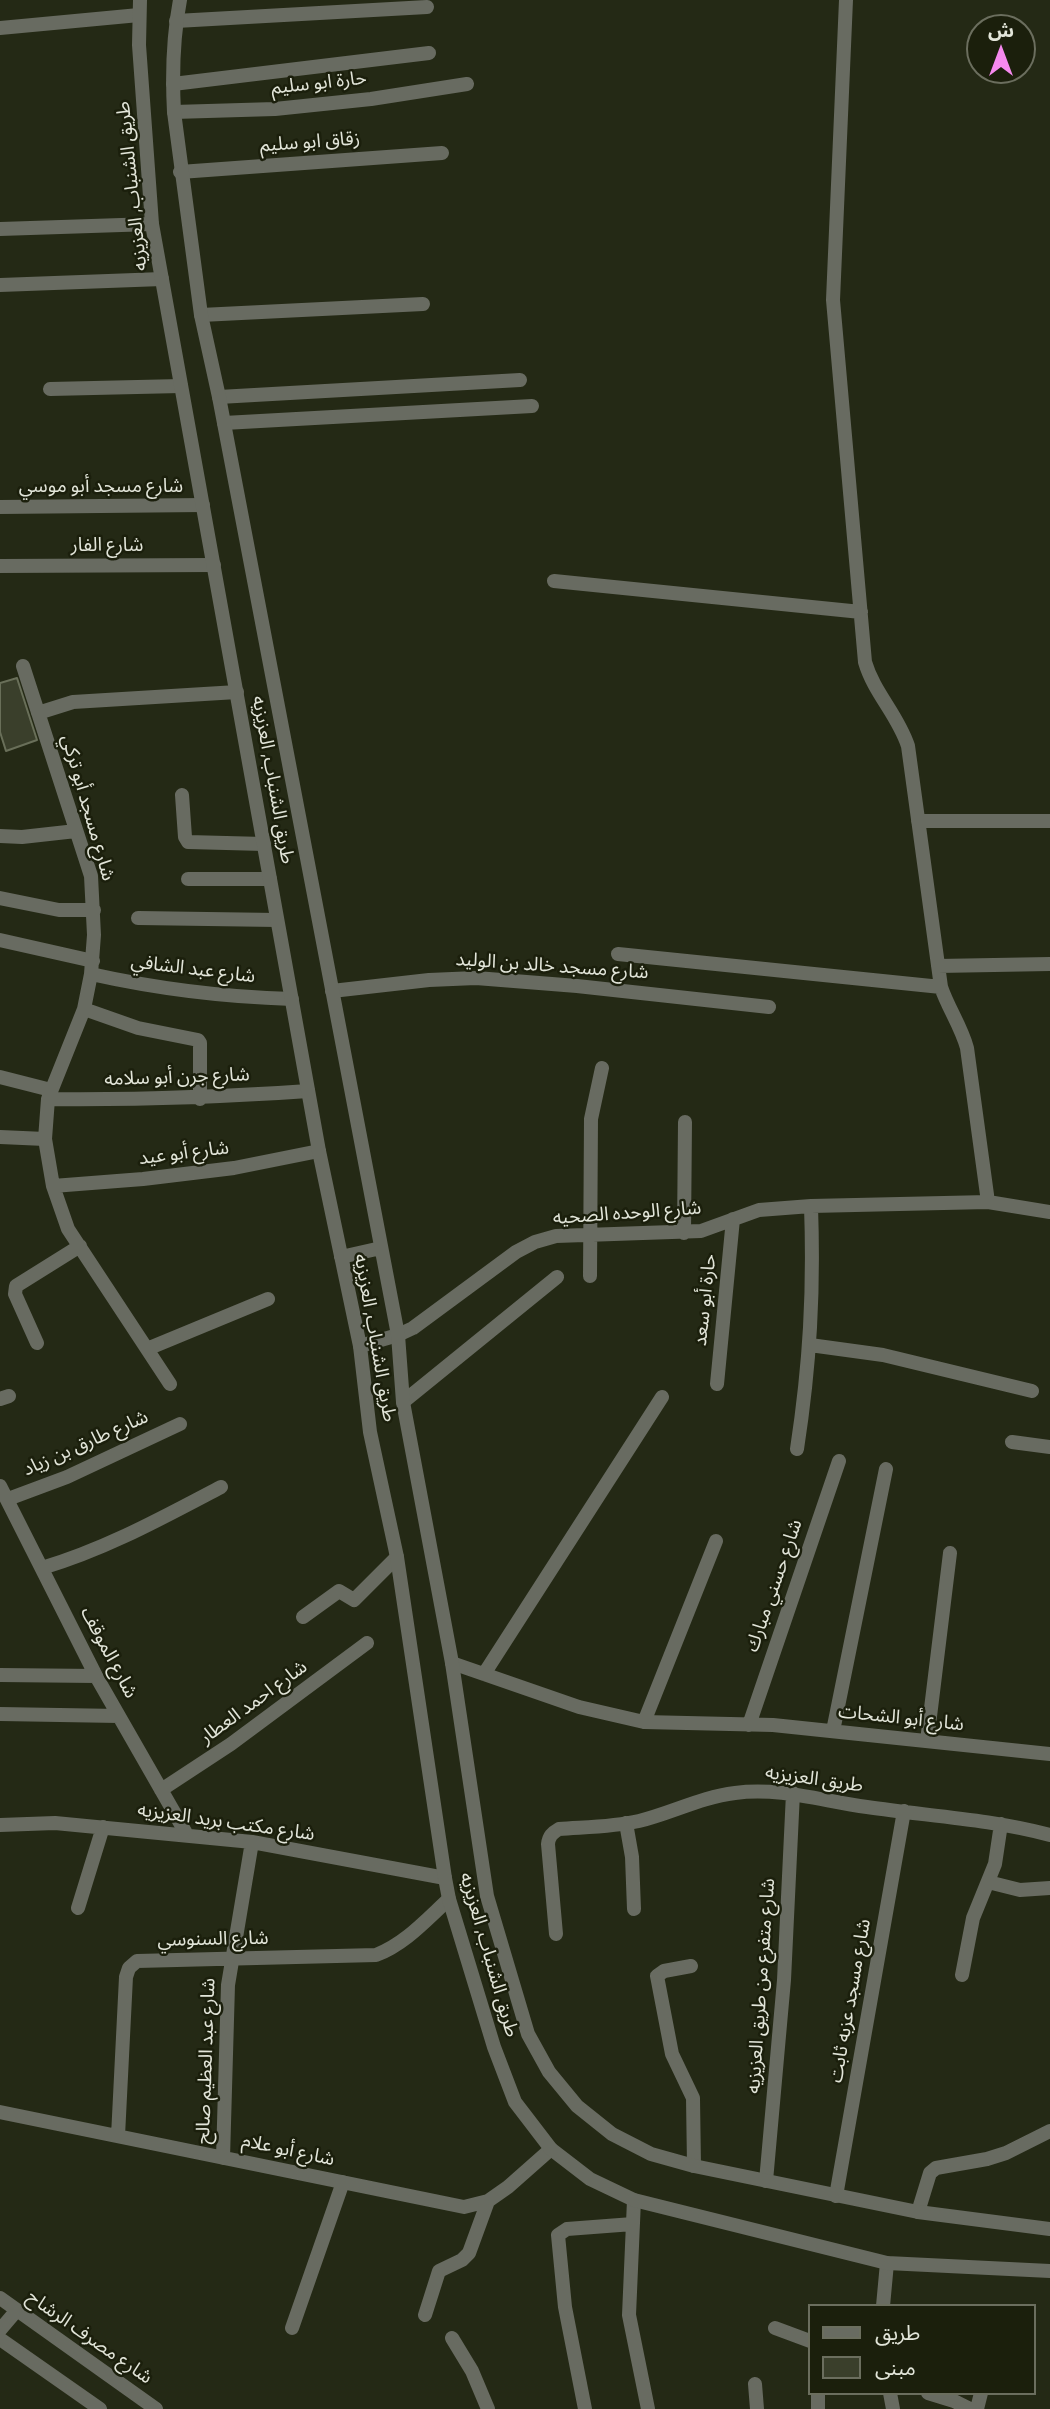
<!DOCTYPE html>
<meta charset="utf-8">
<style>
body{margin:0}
#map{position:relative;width:1050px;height:2409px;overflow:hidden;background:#242915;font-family:"Titillium Web","Noto Sans Arabic",sans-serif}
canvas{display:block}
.legend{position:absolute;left:808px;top:2304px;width:228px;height:91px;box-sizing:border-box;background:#1b1f0c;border:2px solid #6b6e5e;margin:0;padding:9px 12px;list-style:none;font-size:21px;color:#e2e5d9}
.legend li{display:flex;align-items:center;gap:14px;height:35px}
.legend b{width:35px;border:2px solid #6b6e5e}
.north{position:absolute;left:966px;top:14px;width:70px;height:70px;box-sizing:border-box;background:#1b1f0c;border:2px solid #6b6e5e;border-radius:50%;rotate:0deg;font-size:19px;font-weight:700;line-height:28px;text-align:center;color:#e2e5d9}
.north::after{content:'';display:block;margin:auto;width:24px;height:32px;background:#f589ee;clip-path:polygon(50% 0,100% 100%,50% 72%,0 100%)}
</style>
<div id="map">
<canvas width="1050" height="2409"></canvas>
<ul class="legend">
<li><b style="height:9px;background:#686b61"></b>طريق</li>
<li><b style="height:19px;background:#3a3f2b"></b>مبنى</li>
</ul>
<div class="north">ش</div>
</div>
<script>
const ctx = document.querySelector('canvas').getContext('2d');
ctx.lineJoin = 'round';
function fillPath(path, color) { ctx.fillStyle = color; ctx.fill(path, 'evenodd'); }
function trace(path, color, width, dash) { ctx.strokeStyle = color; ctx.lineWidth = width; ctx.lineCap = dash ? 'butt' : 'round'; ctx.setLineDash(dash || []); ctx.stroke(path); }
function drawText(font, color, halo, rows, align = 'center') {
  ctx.font = font + ' "Titillium Web","Noto Sans Arabic",sans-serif'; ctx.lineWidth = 5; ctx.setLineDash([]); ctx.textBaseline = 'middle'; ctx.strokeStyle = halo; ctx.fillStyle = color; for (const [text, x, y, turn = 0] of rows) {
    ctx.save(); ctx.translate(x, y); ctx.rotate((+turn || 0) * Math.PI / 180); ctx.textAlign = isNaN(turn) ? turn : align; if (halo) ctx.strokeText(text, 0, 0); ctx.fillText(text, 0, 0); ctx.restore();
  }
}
const building = new Path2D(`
 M17,678L37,740L6,751L0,732V683Z`);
const minor = new Path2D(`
 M846,0L833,300L865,662C874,693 898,715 908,746L941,987C948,1008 961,1026 967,1048L988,1202
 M176,21L427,7
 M0,28L139,15
 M173,84L429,53
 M174,112L275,109L371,99L467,84
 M180,172L442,153
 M0,229L152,224
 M0,285L162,279
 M201,315L423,304
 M50,389L181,386
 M219,397L520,380
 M224,423L532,406
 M0,507L203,505
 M0,566L214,565
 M554,581L861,612
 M23,666L91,876L94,935L91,974L84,1009L48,1099L45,1139L53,1186L68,1229L170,1384
 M38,713L73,702L237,692
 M182,795L185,837L188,842L264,844
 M918,821H1050
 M0,836L22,837L76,831
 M188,879H270
 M0,898L59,910H94
 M138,918L277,920
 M0,940L93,961
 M618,954L941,987
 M938,966L1050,964
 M91,974C158,989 223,997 292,999
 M332,991L429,980L476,978L577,986L769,1007
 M84,1009L138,1028L198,1040L200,1043V1099
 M0,1077L51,1090
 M48,1099C136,1100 220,1097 308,1091
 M0,1137L45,1139
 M53,1186L143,1179L234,1168L319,1151
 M684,1233L685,1122
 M590,1276L591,1119L602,1068
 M37,1343L15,1294L16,1286L80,1246
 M810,1345L883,1355L1032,1391
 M360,1346L398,1335L413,1328L516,1252L535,1242L556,1236L701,1231L759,1210L811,1206L988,1202L1050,1212
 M147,1349L268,1299
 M717,1384L733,1219
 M0,1399L9,1396
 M403,1402L557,1277
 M1012,1442L1050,1447
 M797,1449C810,1364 814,1291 811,1206
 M0,1486L96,1676L187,1835
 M8,1499L67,1477L180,1424
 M42,1568C106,1549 162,1518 221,1487
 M303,1617L339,1591L354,1600L397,1557
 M452,1663L579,1707L644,1722L773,1725L1050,1754
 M484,1674L662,1397
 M0,1675L96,1676
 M0,1714L119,1716
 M644,1722L716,1541
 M749,1725L839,1461
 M833,1731L886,1469
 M927,1741L950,1553
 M161,1790L231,1744L367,1643
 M626,1823L632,1857L634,1909
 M0,1825L55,1823L252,1842L445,1878
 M988,1882L1020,1890L1050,1888
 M78,1908L103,1827
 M556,1934L548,1844C549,1836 552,1833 559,1829C586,1827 613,1827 639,1821C672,1813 701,1797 735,1793C780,1787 822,1801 867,1807C928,1816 990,1819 1050,1835
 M691,1966L664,1971L657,1976L672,2054L693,2098L694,2166
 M962,1975L973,1918L995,1864L1001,1824
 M0,2112L464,2207L488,2201L508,2187L551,2149
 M118,2136L126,1977L129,1968L137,1961L376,1955C405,1944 426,1920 449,1899
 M223,2158L228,1985L252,1842
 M766,2181L784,1980L793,1793
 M836,2196L904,1811
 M634,2200L629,2315L648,2409
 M918,2212L930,2173L936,2168L987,2159L1006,2153L1050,2131
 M0,2298L156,2409
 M883,2306L887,2263
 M425,2315L439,2271L462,2260L469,2253L488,2201
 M292,2328L343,2182
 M775,2328L810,2341
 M0,2330L17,2310
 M452,2338L472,2371L488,2409
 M0,2339L100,2409
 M755,2384L757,2409
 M890,2393L893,2409
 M928,2393L954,2401L970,2409
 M585,2409L565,2307L558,2235L567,2229L633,2224
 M818,2409V2393
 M977,2409L981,2393`);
const tertiary = new Path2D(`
 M140,0L139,45L152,224L319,1151L360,1346L370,1432L397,1557L445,1878L449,1899L494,2047L515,2102L551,2149L590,2179L634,2200L887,2263L1050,2271
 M180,0C173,37 172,75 174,112L201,315L219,397L398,1335L403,1402L452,1663L487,1896L528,2034L549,2072L577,2106L612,2134L651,2154L694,2166L918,2212L1050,2229
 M341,1257L381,1248`);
const streetNames = [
 ["حارة ابو سليم",319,84,-6],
 ["زقاق ابو سليم",310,143,-4],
 ["طريق الشنباب, العزيزيه",133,186,-96],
 ["شارع مسجد أبو موسي",101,487],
 ["شارع الفار",107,546],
 ["طريق الشنباب, العزيزيه",272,780,80],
 ["شارع مسجد أبو تركي",87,808,74],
 ["شارع مسجد خالد بن الوليد",552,967,4],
 ["شارع عبد الشافي",193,970,7],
 ["شارع جرن أبو سلامه",177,1078,-2],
 ["شارع أبو عيد",184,1154,-7],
 ["شارع الوحده الصحيه",627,1214,-4],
 ["حارة أبو سعد",706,1300,-84],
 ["طريق الشنباب, العزيزيه",374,1338,80],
 ["شارع طارق بن زياد",86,1444,-24],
 ["شارع حسني مبارك",775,1586,-71],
 ["شارع الموقف",108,1653,62],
 ["شارع احمد العطار",254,1703,-36],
 ["شارع أبو الشحات",901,1719,6],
 ["طريق العزيزيه",814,1780,8],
 ["شارع مكتب بريد العزيزيه",226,1823,8],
 ["شارع السنوسي",213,1940,-1],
 ["طريق الشنباب, العزيزيه",488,1955,74],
 ["شارع متفرع من طريق العزيزيه",762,1986,-86],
 ["شارع مسجد عزبه ثابت",851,2001,-80],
 ["شارع عبد العظيم صالح",207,2061,-88],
 ["شارع أبو علام",288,2151,12],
 ["شارع مصرف الرشاح",89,2338,35]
];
fillPath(building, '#3a3f2b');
trace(building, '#696f59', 2);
trace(minor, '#686b61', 14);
trace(tertiary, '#686b61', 14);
drawText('19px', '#e2e5d9', '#1b1f0c', streetNames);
</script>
